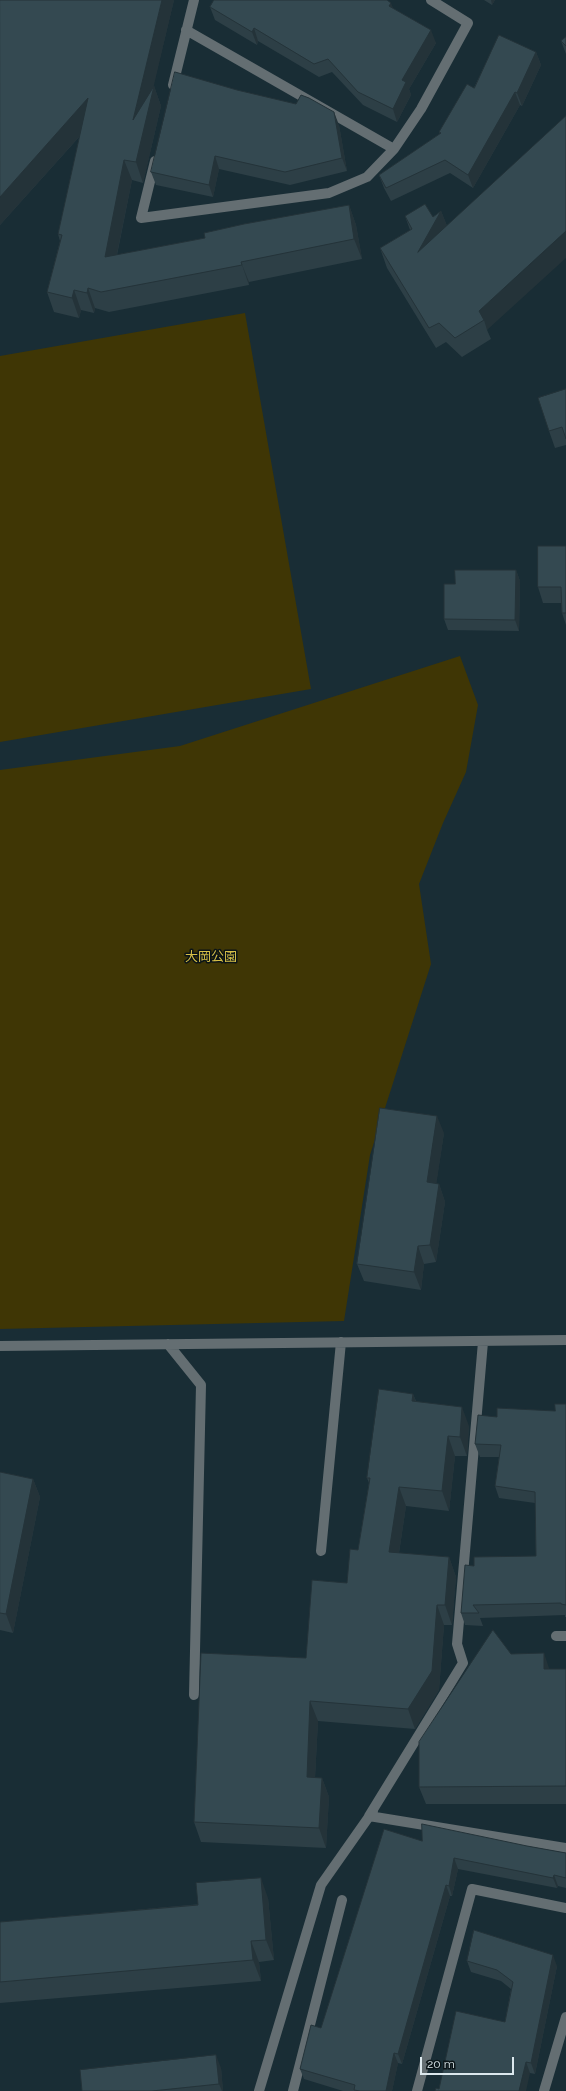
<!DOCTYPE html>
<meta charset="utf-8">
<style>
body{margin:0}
#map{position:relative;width:566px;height:2091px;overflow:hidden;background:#192d35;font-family:Raleway,sans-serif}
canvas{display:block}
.scale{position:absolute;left:420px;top:2057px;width:94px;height:18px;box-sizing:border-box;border:2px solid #dce8ed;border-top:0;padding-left:5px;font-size:12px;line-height:14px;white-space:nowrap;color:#dce8ed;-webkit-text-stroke:3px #0b1417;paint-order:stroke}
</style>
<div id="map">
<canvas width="566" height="2091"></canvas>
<div class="scale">20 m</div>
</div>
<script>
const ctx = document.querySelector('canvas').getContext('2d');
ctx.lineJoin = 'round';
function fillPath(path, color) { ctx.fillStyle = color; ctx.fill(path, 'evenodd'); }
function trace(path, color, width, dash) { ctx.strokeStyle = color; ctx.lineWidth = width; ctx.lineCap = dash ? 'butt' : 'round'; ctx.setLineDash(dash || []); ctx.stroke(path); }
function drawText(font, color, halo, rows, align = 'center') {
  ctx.font = font + ' Raleway,"Noto Sans JP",sans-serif'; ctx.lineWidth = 3; ctx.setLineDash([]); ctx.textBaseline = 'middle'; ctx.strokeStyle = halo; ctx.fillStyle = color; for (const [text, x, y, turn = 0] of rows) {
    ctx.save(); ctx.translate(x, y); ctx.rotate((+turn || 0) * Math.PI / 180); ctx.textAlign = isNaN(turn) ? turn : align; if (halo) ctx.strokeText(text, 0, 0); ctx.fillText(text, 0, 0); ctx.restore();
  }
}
const green = new Path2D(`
 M245,313L311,689L0,742V356Z
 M460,656L478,705L466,772L443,823L419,884L431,964L370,1155L344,1321L0,1329V770L180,746Z`);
const street = new Path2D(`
 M186,30L394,149
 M173,85L194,0
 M155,161L141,218L329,193L367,177L394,149L421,109L468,23L431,0
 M483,1342L457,1644L463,1663L369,1816L566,1848
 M168,1344L201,1385L194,1695
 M0,1346L566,1340
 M321,1551L341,1342
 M556,1636H566
 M259,2091L321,1885L373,1811
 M293,2091L342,1900
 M417,2091L472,1889L566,1908
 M544,2091L566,2017`);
const wall = new Path2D(`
 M0,0H174L153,87L154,86L161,106L143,183L132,180L117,255L205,238L349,205L356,225L362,259L249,282V285L109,312L95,308L94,313L81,310L79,318L54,312L47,292L60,241L58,234L80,136L0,225Z
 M484,0H495L492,5Z
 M210,7L393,8L436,43L409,89L411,95L397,122L363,105L332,72L319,77L258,41L257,45L215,20Z
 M566,37V54L561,41Z
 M536,52L541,65L522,106L520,105L473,188L450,173L391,201L384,188L379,175L440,134L439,132L474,88Z
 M566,116L487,330L491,339L462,357L446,342L436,348L387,268L380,248L410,230L405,216L433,217L441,211L447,226Z
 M339,125L347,171L290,185L219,169L213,197L156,185L151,172Z
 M566,389V445L555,448L549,431Z
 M566,546V625L562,613L561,603H543L538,587Z
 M516,570L520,581L519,631L448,630L444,619L455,584Z
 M444,1133L436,1184H439L445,1202L436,1262L424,1264L421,1290L364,1281L357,1264Z
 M413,1394L416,1401L469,1426L467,1456H455L449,1511L406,1506L399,1553L449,1557L456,1577L452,1625H444L439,1690L415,1729L318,1721L315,1778H322L329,1797L326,1848L201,1842L194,1822L306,1658L347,1583L358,1550L369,1483L367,1478Z
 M566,1404V1617H565V1615L480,1618L483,1626L465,1625L461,1613L474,1566L536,1556L535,1503L499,1498L495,1486L499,1457H480L475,1444L497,1417L555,1411Z
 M0,1472L33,1479L40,1497L13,1633L0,1630Z
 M550,1669H566V1804H426L419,1787Z
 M422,1841L527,1846L566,1853V1888L558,1886L557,1888L458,1869L452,1896H450L402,2064L398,2063L392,2091H343L304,2079L300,2069L321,2028Z
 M268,1898L274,1960L259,1962L261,1981L0,2003V1922Z
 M467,1961L557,1966L535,2074L530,2073L435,2091L439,2089L505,2022L511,1989L501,1981L471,1972Z
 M221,2068L223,2091H82Z`);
const shadedWall = new Path2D(`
 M162,0H174L141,140L133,120Z
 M491,0H495L492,5Z
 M391,3L396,15L389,6Z
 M254,28L258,41L257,45L252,32Z
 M431,30L436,43L409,89L411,95L397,122L393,109L402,80Z
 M536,52L541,65L522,106L517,93Z
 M154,86L161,106L143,183L136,162Z
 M515,92L520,105L473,188L468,175Z
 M88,98L96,118L0,225V197Z
 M334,112L339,125L347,171L342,158Z
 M215,156L219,169L213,197L209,185Z
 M124,160L132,180L112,278L105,257Z
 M349,205L356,225L362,259L354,239Z
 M441,211L449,231L418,252Z
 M566,231V258L487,330L484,320L479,311Z
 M241,262L249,282V285L242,265Z
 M88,288L95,308L94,313L87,293Z
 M74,290L81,310L79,318L72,298Z
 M516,570L520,581L519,631L515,620Z
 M437,1116L444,1133L434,1200L427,1182Z
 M439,1184L445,1202L436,1262L430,1245Z
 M418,1246L424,1264L421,1290L414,1272Z
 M413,1394L420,1413L412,1401Z
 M462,1407L469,1426L467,1456L460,1437Z
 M448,1436L455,1456L449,1511L442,1491Z
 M33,1479L40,1497L13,1633L6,1614Z
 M399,1487L406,1506L396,1572L389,1552Z
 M449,1557L456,1577L452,1625L445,1605Z
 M437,1605L444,1625L439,1690L415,1729L408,1709Z
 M544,1653L550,1671L544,1669Z
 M310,1701L318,1721L314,1797L307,1777Z
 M322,1778L329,1797L326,1848L319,1828Z
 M454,1858L458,1869L452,1896L449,1886Z
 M554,1875L558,1886L557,1888L553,1878Z
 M261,1878L268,1898L274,1960L266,1940Z
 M446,1885L450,1896L402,2064L398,2054Z
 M251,1941L259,1962L261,1981L253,1960Z
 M553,1955L557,1966L535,2074L531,2063Z
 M394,2053L398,2063L392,2091H386Z
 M216,2055L221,2068L223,2091H222L219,2084Z
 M526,2062L530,2073L526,2091H519Z`);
const building = new Path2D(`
 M0,0H162L133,120L154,86L136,162L124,160L105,257L205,238L204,233L244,224L349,205L354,239L241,262L242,265L101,292L88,288L87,293L74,290L72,298L47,292L62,235L58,234L88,98L0,197Z
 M214,0H387L391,3L389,6L431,30L402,80L406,82L393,109L358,92L328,59L314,64L254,28L252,32L210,7Z
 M499,35L536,52L517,93L515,92L468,175L445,160L386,188L379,175L441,133L439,132L467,84L474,88Z
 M566,37V46L561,41Z
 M175,72L237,90L296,104L301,95L309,98L334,112L342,158L285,172L215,156L209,185L151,172Z
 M566,116V231L479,311L484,320L455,338L439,323L429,328L380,248L412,229L405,216L425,204L433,217L441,211L418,252Z
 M566,389V439L562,427L549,431L538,398Z
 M538,546H566V613H562L561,587H538Z
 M455,570H516L515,620L444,619V584H455Z
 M380,1108L437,1116L427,1182L439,1184L430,1245L418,1246L414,1272L357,1264Z
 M379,1389L413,1394L412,1401L462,1407L460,1437L448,1436L442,1491L399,1487L389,1552L449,1557L445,1605H437L432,1671L408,1709L310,1701L307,1777L322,1778L319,1828L194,1822L201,1653L306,1658L312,1580L347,1583L350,1549L358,1550L370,1478H367Z
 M555,1404H566V1605L561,1604V1603L473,1605L479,1613H461L465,1565L474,1566V1557L536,1556L535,1492L495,1486L501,1445L475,1444L478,1415L497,1417V1408L555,1411Z
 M0,1472L33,1479L6,1614L0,1613Z
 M493,1630L511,1654L544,1653V1669H566V1786L419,1787V1742Z
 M422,1824L527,1846L566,1853V1878L554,1875L553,1878L454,1858L449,1886L446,1885L398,2054L394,2053L386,2091H360L354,2090L355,2085L300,2069L311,2025L321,2028L384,1829L422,1841Z
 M261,1878L266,1940L251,1941L253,1960L0,1982V1922L198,1905L196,1883Z
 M474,1930L553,1955L531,2063L526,2062L519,2091H435L436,2088L439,2089L456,2011L505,2022L513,1982L497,1970L467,1961Z
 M216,2055L219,2084L152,2091H82L80,2070Z`);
const parkNames = [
 ["大岡公園",211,957]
];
fillPath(green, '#3f3605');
trace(street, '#646e72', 10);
fillPath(wall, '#2d3f46');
fillPath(shadedWall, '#243339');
fillPath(building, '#344951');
trace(building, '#243339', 1);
drawText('13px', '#d7c048', '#0b1417', parkNames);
</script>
